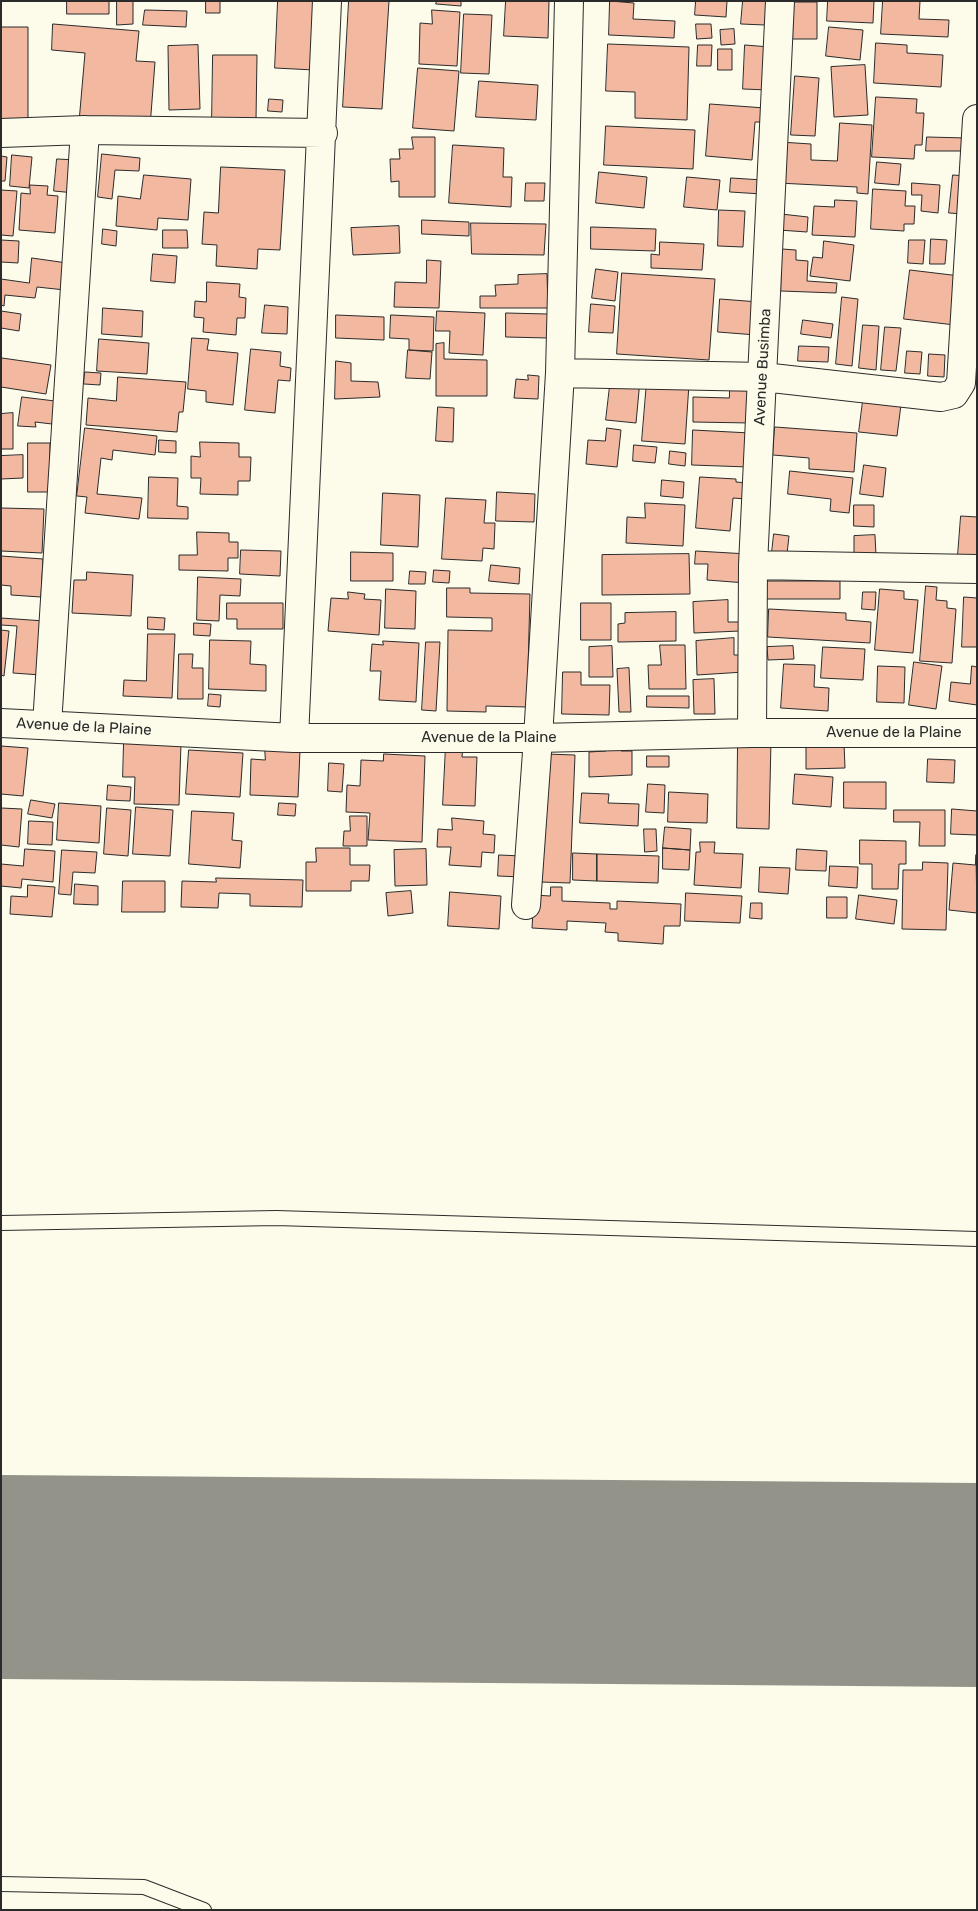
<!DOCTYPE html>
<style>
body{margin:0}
#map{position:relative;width:978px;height:1911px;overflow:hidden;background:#fdfbea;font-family:Rubik,sans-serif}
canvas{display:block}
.frame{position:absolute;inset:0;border:2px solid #2b2b2b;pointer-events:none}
</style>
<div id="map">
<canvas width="978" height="1911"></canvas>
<div class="frame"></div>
</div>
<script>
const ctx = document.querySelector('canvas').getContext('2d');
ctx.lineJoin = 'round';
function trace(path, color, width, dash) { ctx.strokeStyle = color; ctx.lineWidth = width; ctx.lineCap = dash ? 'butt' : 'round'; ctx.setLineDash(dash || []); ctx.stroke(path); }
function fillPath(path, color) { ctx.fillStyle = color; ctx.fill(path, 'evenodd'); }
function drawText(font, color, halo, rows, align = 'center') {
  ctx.font = font + ' Rubik,sans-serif'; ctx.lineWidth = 4; ctx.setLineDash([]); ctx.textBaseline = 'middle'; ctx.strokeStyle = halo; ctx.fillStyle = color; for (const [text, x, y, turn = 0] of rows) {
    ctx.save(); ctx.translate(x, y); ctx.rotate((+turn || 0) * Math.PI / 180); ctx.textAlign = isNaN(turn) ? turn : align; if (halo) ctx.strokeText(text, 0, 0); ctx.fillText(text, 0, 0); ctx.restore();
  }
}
const runway = new Path2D(`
 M1,1577L977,1585`);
const building = new Path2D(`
 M67,1H109V14H67Z
 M117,1H133V24L117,25Z
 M206,1H220V13H206Z
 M278,1H316L314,70L275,68Z
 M349,1H389L382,109L343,107Z
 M437,1H461V6L436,4Z
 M506,1H549L548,38L504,36Z
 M610,1L634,3L633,19L675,21L674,38L609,35Z
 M696,1H727L726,17L695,15Z
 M743,1H767L765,25L741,24Z
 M828,1H874L873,23L827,21Z
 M883,1H920L919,19L949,20L948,37L881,34Z
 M793,2H817V39H793Z
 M145,10L187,11L186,27L143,25Z
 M432,10L460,12L457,66L419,64L420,23L432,24Z
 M464,14L492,15L489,74L461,73Z
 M53,24L139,31L136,61L155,62L150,127L79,122L85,53L52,50Z
 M696,24H711L712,38L697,39Z
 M1,27H28V125H1Z
 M829,27L863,30L860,60L826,56Z
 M734,29L735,44L721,45L720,30Z
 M876,43L907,45V53L943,55L941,87L874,83Z
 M608,44L689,47L687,120L635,118V92L606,91Z
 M198,45L200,109L169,110L168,46Z
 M698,45H712L711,66H697Z
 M745,45L770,47L768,90L743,89Z
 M718,49H732V70H718Z
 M213,55H257L256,120H212Z
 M865,65L868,115L834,117L831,67Z
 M418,68L459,71L454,131L413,128Z
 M795,76L819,78L815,136L791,135Z
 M479,81L538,85L536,120L476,117Z
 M876,97L917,99L916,113H924L922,145H915L914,159L872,157Z
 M269,99L283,100L282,112L268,111Z
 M710,104L765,108L764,122H755L752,160L706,156Z
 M840,123L872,125L868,194L857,193V187L778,183L780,142L811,144V160L837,161Z
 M606,126L695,130L693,169L604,165Z
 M412,137H435V197H399V181L391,182L390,159H400L399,149H413Z
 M927,137L967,138L966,151H926Z
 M453,145L504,148L503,177H512L511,207L449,203Z
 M102,154L140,158L139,171L115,170L112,199L98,197Z
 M12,155L32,157L29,188L10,186Z
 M1,156L7,157L5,181H1Z
 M57,159L77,160L75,193L54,191Z
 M877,162L901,164L899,185L875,183Z
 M221,167L285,170L280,250L258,249L257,269L216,266L217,245L202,244L204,212L218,213Z
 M599,172L647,177L644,208L596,203Z
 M144,175L191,179L188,220L158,218L157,230L116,226L118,196L140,199Z
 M953,175L967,176L964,214L949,213Z
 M687,177L720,180L717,210L684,207Z
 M731,178L763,180L762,194L730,192Z
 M526,183H545L544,201H525Z
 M912,183L940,185L938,213L921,211L922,195H912Z
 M30,185L48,186L47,195L58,196L55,233L19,230L21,193L30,194Z
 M873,189L906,191L905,206H915L914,224H904V231L871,229Z
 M1,190L17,191L13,236L1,235Z
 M835,200L857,201L855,237L812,235L814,206L834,207Z
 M719,210L745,211L743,247L718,246Z
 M781,214L808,217L807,232L779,230Z
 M422,220L469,222V236L422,234Z
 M471,223L546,224L544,255L472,254Z
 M399,226L400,253L353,255L351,228Z
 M591,227L656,229L655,251L591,249Z
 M103,229L117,231L116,246L102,244Z
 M163,230H187L188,248H163Z
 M931,239L947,240L945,264H930Z
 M1,240L19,241L18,263L1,262Z
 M909,240H925L923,264L908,263Z
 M824,241L854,245L850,281L810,276L813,257L822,258Z
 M660,242L704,244L702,270L651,268V254L659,255Z
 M782,249L796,250V260L808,261L807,281L837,283L836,293L781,291Z
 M153,254L177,256L175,283L151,281Z
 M32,258L67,263L65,290L37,287L35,298L5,295L4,306L1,305V279L29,283Z
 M427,260L441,261L439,308L394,307L395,282L426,283Z
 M596,269L618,272L615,301L592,298Z
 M910,270L960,276L955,325L904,319Z
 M622,273L715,279L709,360L617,354Z
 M547,274L548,308H480V296H496L495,285L518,284V275Z
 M207,282L240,284L239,297L246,298L245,318H237L236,335L203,332L204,318L194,317L195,301L206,302Z
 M842,297L858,299L852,366L836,364Z
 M720,299L759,302L756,335L718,332Z
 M591,304L615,306L613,333L589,332Z
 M265,305L288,307L287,334L262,333Z
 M103,308L143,311L142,337L102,334Z
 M1,311L21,314L19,331L1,328Z
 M437,311L485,313L483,355L449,353L450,331H436Z
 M506,313L548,314V338L506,337Z
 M336,315L384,317V340L336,338Z
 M391,315L434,317L433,351L409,350V339L390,338Z
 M803,320L833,324L831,338L801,334Z
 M863,325L879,326L876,370L859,368Z
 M885,327L901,328L896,371L881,370Z
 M192,338L209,339L207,350L238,353L233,405L206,402V391L188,389Z
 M99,339L149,343L147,374L97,371Z
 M444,343V359L487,360V396H436V344Z
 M799,346L829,347L828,362L798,361Z
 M251,349L281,352L280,366L291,368L290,381L278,380L275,413L245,410Z
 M408,350L432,352L430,379L406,378Z
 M907,351L922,352L920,374L905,373Z
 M929,354L945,355L944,377L928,376Z
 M2,358L51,365L46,394L1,387Z
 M336,361L351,363V381L378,382L380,397L335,399Z
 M85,372L101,373L100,385L84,384Z
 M528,375L539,376L538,399L514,398L516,379L528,380Z
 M118,377L186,382L183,412H179L177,432L86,425L88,398L116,401Z
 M611,377L640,380L636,423L606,420Z
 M647,381L689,384L685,444L642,441Z
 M730,387H752L751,423L693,422V397L729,398Z
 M864,393L902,397L897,436L859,432Z
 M22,397L55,401L52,424L35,422L36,427L18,426Z
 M438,407L454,408L453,442L436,441Z
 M13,413V449H1V414Z
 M775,427L857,433L854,472L809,469V458L773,455Z
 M85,428L157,436L155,455L113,450L112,460L101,458L97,494L142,498L139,519L85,513L87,497L77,496Z
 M607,428L621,430L617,467L586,464L588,440L605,441Z
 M693,430L750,433L748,467L692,465Z
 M159,440L176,441V453L159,452Z
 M200,442L239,443V457H251L250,481H238V495L200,494L201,478H191V456L200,457Z
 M28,443H50V492H28Z
 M634,445L657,447L655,463L633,461Z
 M670,451L686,453L685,466L669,464Z
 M23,455V478L1,479V456Z
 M864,465L886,468L883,497L860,494Z
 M790,471L853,478L849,513L830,511L831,499L788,494Z
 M149,477L178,478L177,506L188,507V519L148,518Z
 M700,477L736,479V482L748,483L746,499L733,498L730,531L696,528Z
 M662,480L684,482L683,498L661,496Z
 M497,492L535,494L534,522L496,521Z
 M383,493L420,495L418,547L381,545Z
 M446,498L486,500L484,523H495L494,549L483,548L482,561L442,559Z
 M645,503L685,505L683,546L626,543L627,517L645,518Z
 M854,505H874V527L854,526Z
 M1,508L44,509L42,553L1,551Z
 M961,516L977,517V556L958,555Z
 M197,532L229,533V542H238V558H228V571L179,570V555H197Z
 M774,534L789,536L787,554L772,552Z
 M875,535L876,555L854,557V536Z
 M241,550L281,551L280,576L240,574Z
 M696,551L748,554L746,583L707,580L708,564H695Z
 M351,552L393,553V581H351Z
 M689,554L690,594L602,595V555Z
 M1,556L43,559L41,597L11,595V586L1,585Z
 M491,565L520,568L519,584L489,581Z
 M434,570L450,571L449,583L433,582Z
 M410,571L426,572L425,584H409Z
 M87,572L133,575L131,616L72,613L74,580H86Z
 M198,577L241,579L240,596L220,595L219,621L197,620Z
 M765,581H840V599H765Z
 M926,586L937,587L936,600L947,601V608L956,609L952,663L920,661Z
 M447,588H470V593L530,594L527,707L486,706V712L447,711L448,630L492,631V618L447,617Z
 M386,589L416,591L415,629L385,628Z
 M880,589L904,591V599L918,600L913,653L875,650Z
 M348,592L365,594L364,599L381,600L379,635L328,631L331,598L348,599Z
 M863,592H876L875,610L862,609Z
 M964,597L977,598V647H962Z
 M728,600V622H745L740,631L694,633L693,602Z
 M227,603H283V629H237V619H227Z
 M581,603H611V640H581Z
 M769,609L846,613V620L871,622L870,643L768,637Z
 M676,612V641L618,642V624L625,623V613Z
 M148,617L165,618L164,630L148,629Z
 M1,618L45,621L41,675L13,673L17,626L1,625Z
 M194,623L211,624L210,636L194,635Z
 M1,630L9,631L4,676L1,675Z
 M148,634H175L172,698L123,696L124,680L146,681Z
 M734,638V655H743L744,672L697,675L696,641Z
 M210,640L251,641L250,664L266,665V691L209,689Z
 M383,641L419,643L416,702L379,700L381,671H370L372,644L383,645Z
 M426,642H440L436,711L422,710Z
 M660,645H685L686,689H649L648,665H661Z
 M612,646L613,677H589V647Z
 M793,646L794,659L768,660L767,647Z
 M823,647L865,649L863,680L821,678Z
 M179,654H193L192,668H203V699H178Z
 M914,662L942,666L936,709L909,705Z
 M784,664L815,665L814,687L829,688L828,711L781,708Z
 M878,666L905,667L904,703L877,702Z
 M972,666L977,667V705L949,701L951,682L970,684Z
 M629,668L631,712H619L617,669Z
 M563,672H581V685H610L609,715L562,714Z
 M714,679L715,714H694L693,680Z
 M209,694L221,695L220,707L208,706Z
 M647,696H689V708L647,707Z
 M738,740L771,741L769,829L737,828Z
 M621,741V751H632V775L589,777V752L606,751V742Z
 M124,742L181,743L179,805L134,804L135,777H123Z
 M844,743L845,768L806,769V744Z
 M446,745L463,746L462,757H477L475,806L443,805Z
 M1,746L28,748L23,796L1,794Z
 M265,748L300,750L298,797L250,795L251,759L265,760Z
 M189,750L243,753L240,797L186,794Z
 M384,754L425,756L422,842L368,840L370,813L346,812L347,785L360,786L361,760L383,761Z
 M545,754L575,755L570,883L540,882Z
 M647,756H669V767H647Z
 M928,759L955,760L954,783L927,782Z
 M329,763L344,764L342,792L328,791Z
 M795,774L833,777L831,807L793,804Z
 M844,782H886V809L844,808Z
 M648,784L665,785L664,813L646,812Z
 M108,785L131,787L130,801L107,800Z
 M669,792L708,794L707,823L668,822Z
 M582,793L609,794L608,803L639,804L638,826L580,823Z
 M31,800L55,804L52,818L28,814Z
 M59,803L101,806L99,843L57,840Z
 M279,803L296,804L295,816L278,815Z
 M136,807L173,810L170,856L133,854Z
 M1,808L22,809L19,847L1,845Z
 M107,808L131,810L128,856L104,854Z
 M952,809L977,811V835L951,834Z
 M894,810H945V846H919L920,822H894Z
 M192,811L234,813L232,840L242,841L240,868L189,864Z
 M350,816H367V846H343L344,831H350Z
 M452,818L484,821L483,834L495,835L494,853L482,852L481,867L449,865L451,847H437L438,829L452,830Z
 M29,821L53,822L52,845L28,844Z
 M665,827L691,829L690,850L663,848Z
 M644,829H656L657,851L645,852Z
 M860,840L906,841V864H899L898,889H872V864H860Z
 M700,842H715L714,853L743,854L741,888L694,885L696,852H700Z
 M316,848H350V865H370L369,881H351V891H306V862H316Z
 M663,848L690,850L689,870L663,869Z
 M25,849L55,851L53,882L22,879L21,888L1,886V864L23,866Z
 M426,849L427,885L395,886L394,850Z
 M797,849L827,851L826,871L796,870Z
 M62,850L97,852L95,873L73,872L71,895L59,894Z
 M573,853L597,854V881L573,880Z
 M597,854L659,856L658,883L597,881Z
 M499,855L522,856L521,877L498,876Z
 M976,855L977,913L949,910L953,863L975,865Z
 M923,862L948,863L946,930L902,929L903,870H922Z
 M830,866L858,867L857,888L829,886Z
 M760,867L790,868L788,894L759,892Z
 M216,878L303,880L302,907L250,906V894L219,893L218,908L181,907L182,881L216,882Z
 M123,881H165V912H122Z
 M75,884L98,886V905L74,904Z
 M28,885L55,887L52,917L10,914L11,896L27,897Z
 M551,887H562V901L610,903V909H617V901L681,904L680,926H664L663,944L618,941V933L605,932L606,923L567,921V930L532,928L534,895L550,896Z
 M411,891L413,913L388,916L386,893Z
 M450,892L501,896L499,929L448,926Z
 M686,893L742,896L740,923L685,921Z
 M859,895L897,900L894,924L856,919Z
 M827,897H847V918H827Z
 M751,903H762V919L750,918Z`);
const service = new Path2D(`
 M1,1223L276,1218L977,1239
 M1,1884L144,1887L204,1910`);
const minor = new Path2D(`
 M1,133L85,130L323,133
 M560,373L763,377L941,397L954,394L961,383L977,119
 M753,565L977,569
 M1,723L294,738H538L752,733H977
 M47,725L85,130
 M752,733L753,565L780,1
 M294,738L327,1
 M526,905L538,738L560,373L569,1`);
const streetNames = [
 ["Avenue Busimba",763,367,-87],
 ["Avenue de la Plaine",84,727,3],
 ["Avenue de la Plaine",894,733],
 ["Avenue de la Plaine",489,738]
];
trace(runway, '#94938a', 204);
fillPath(building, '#f2b8a0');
trace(building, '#2b2b2b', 1);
trace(service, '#2b2b2b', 16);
trace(minor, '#2b2b2b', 30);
trace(service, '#fdfbea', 14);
trace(minor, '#fdfbea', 28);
drawText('15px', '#2b2b2b', '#fdfbea', streetNames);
</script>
